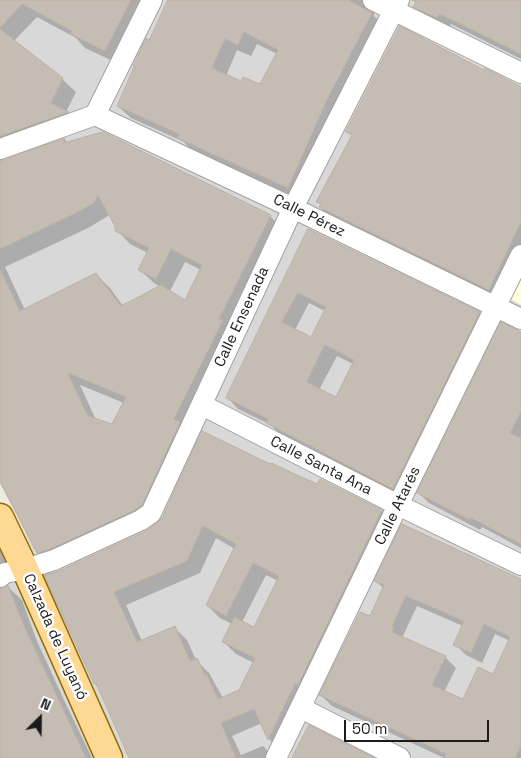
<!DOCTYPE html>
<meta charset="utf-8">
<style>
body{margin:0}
#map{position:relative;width:521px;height:758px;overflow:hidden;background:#edeadf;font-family:"Space Grotesk",sans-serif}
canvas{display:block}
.north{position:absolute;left:15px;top:693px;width:50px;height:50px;-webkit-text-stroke:4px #fff;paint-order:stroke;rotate:23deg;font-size:14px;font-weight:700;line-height:20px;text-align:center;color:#1b1b1b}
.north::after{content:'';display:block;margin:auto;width:18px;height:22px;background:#1b1b1b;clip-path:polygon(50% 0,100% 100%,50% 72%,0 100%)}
.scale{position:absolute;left:344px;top:720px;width:145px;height:22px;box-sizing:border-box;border:2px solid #1b1b1b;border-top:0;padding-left:6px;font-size:15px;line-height:18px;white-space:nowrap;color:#1b1b1b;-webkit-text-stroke:4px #fff;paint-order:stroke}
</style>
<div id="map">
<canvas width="521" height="758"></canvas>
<div class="north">N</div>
<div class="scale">50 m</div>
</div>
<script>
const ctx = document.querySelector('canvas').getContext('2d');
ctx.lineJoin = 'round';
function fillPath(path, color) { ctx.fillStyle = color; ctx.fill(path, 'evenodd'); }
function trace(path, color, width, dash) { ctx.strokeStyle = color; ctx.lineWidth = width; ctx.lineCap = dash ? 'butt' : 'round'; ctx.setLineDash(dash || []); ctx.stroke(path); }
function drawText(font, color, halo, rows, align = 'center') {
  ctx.font = font + ' "Space Grotesk",sans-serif'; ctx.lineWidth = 5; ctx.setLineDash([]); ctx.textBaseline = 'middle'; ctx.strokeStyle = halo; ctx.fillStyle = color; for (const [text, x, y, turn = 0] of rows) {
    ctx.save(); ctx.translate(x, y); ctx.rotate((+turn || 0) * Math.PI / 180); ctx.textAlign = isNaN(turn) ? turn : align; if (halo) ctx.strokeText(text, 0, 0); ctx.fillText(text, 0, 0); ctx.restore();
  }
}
const residential = new Path2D(`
 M0,0H521V758H125L17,515L0,483Z
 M0,550L94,758H0Z`);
const education = new Path2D(`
 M521,277V305L510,299Z`);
const shadow = new Path2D(`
 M0,0H150L119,64L85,48L76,38L37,17L13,42L0,31Z
 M170,0H400L375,7L374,16L384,26L301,200L191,150L184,142L131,118L118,106ZM257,44L277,54L261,86L242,83L226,76L237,50L251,56Z
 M418,0H521V59L451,24L448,29L426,17L415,6Z
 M0,70L62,79L76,92L66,112L81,126L4,155L1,162L65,140L68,143L270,216L284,230L155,519L52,566L38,552L0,480ZM109,213L117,225V230L130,244L148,253L140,270L154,283L161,287L123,306L110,288L96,275L25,310L5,267L88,228L108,216ZM185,262L201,270L186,301L170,291ZM80,385L124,403L113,425L96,420Z
 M521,89V259L502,302L333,220L320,207L321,205L318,202L353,136L348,132Z
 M286,280L479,313L490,324L404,499L279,434L271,425L238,409L227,397ZM309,303L325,311L312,338L295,330ZM337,356L353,364L336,398L319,390Z
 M521,334V548L482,527L480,530L429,503L419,493Z
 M320,480L382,511L394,524L281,751L269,739L262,723L232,736L241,755L263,746L275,758H131L100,689L95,684L46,576L318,486ZM216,538L235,549L207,605L220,618L232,624L223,641L236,654L254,663L240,691L223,698L209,673L196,660L187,640L174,627L142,641L126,605L200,573ZM266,575L278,581L254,629L242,622Z
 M0,543L11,577L2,586V590L8,587L22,600L37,641L64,700L92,758H0Z
 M376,581H521V758H444L332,706L321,695L370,618L384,589ZM417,606L463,626L455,644L466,655L482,663L495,634L510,641L493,676L463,701L444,692L456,668L445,657L402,638Z`);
const building = new Path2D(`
 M0,0H131L105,51L70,34L72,31L22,4L0,28Z
 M168,0H348L372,13L327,100L288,188L177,138L179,134L117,106L134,67L133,66L146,38L149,40ZM244,32L278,50L260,84L243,77L241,81L212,68L225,39L238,45Z
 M412,0H521V54L440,14L437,18L413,7L416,2Z
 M400,26L484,70L485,68L521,87V222L489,290L319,207L321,204L316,202L352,135L346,132Z
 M0,29L63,78L51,103L69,112L0,136Z
 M103,132L271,215L219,319L223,320L174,419L180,422L142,505L135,510L50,549L37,553L0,482V269L20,311L96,273L121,306L161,285L185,300L202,265L171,249L156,279L138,270L149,248L115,231V226L98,195L94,203L74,214L0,249V161L65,138L63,143ZM68,373L126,397L112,424L88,416Z
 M308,229L480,312L393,489L266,423L268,419L226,398ZM298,293L326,307L311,337L282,322ZM325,345L354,360L336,397L307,382Z
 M501,322L521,332V412L510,433L521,438V544L471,518L470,520L417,493Z
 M202,431L270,464L271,463L317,484L320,479L382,510L298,685L295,684L268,740L254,709L221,723L236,758H129L96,683L94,684L44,575L59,571L146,531L158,522L162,518ZM203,526L236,544L206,605L226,616L253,563L279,576L254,627L234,617L222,642L255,658L239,690L218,699L206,673L205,676L197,658L190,661L175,626L137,642L114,592L187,561Z
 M402,524L521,579V746L515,758H444L446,754L319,695L360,612L370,616L384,585L374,581ZM406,596L464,621L453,645L471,653L484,624L510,637L493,674L478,667L463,699L432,685L446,656L392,632L394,628L392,627Z
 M8,585L24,626L86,758H0V589Z
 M309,725L374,758H292Z`);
const minor = new Path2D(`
 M373,0L521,73
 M95,115L293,208L521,319
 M0,149L95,115L152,0
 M202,405L398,505L521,565
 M0,577L5,573L25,569L54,560L141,520L151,513L293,208L399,0
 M301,708L400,758
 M276,758L398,505L521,255`);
const major = new Path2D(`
 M0,517L25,569L109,758`);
const streetNames = [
 ["Calle Pérez",309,216,26],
 ["Calle Ensenada",242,317,-65],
 ["Calle Santa Ana",321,466,27],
 ["Calle Atarés",398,506,-64],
 ["Calzada de Luyanó",55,637,66]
];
fillPath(residential, '#d9d8d8');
fillPath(education, '#fcffd7');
fillPath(shadow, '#0003');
fillPath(building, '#c5bcb3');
trace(building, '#bfb1a1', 1);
trace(minor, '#a2a2a2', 22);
trace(major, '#926d00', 29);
trace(minor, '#fff', 20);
trace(major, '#ffd993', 26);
drawText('15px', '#1b1b1b', '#fff', streetNames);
</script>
